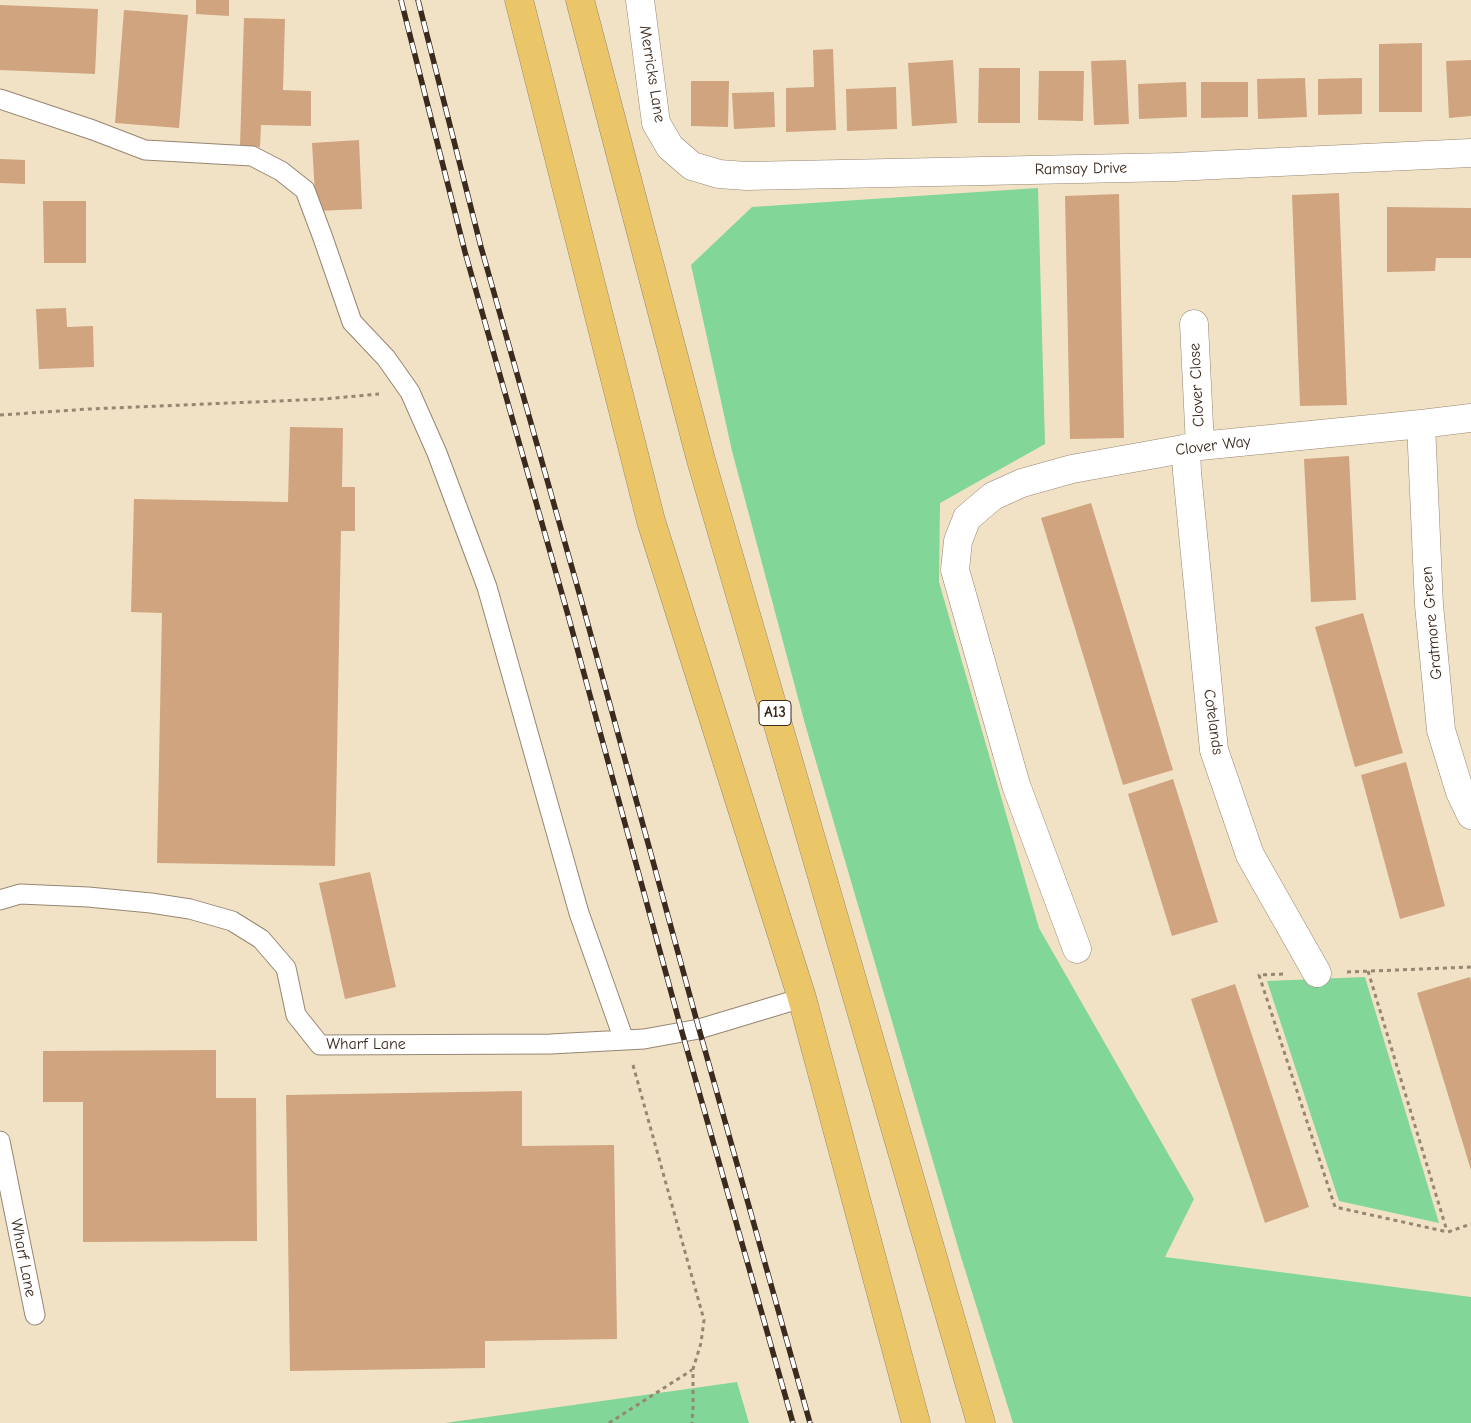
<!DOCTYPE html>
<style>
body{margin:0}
canvas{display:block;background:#f1e2c6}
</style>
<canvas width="1471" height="1423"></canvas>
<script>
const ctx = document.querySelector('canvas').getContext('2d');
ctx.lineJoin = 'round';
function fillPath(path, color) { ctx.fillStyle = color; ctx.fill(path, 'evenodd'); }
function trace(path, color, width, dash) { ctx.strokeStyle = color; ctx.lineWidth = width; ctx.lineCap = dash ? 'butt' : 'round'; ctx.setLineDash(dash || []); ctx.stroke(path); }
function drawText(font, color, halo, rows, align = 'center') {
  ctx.font = font + ' "Comic Neue",sans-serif'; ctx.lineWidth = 4.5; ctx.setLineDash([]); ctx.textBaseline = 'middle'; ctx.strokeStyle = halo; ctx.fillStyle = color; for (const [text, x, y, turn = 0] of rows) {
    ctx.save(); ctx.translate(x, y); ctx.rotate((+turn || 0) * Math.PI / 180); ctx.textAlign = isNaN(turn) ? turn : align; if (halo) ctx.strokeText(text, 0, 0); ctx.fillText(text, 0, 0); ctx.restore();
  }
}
const green = new Path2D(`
 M1038,188L1045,444L940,503L939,582L1039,928L1194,1199L1165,1257L1471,1297V1423H1013L961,1257L805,724L732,451L691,265L752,207Z
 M1365,977L1439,1223L1339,1201L1267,981Z
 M737,1382L749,1423H445Z`);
const building = new Path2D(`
 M196,0H229V16L196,14Z
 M0,5L98,9L95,74L0,70Z
 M124,10L188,15L179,128L115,123Z
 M244,18L285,19L283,90L311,91V126L261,125L260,147L240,146Z
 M1422,43V112H1379V44Z
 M833,49L836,130L786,132V88L814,87L813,50Z
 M953,60L957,123L912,126L908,63Z
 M1126,60L1129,124L1094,125L1091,61Z
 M1471,60V116L1449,118L1446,61Z
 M979,68H1020V123H978Z
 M1039,71H1084L1083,121L1038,120Z
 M1305,78L1307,117L1258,119L1257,79Z
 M1362,78V114L1318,115V79Z
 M691,81H729L728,127L691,126Z
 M1186,82L1187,117L1139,119L1138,84Z
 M1201,82H1248V117L1201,118Z
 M896,87L897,129L847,131L846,89Z
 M774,92L775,127L734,129L732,93Z
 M359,140L362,209L316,211L312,143Z
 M0,159L25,160V184L0,183Z
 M1339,193L1347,405L1300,406L1292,195Z
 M1119,194L1124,438L1070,439L1065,196Z
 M43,201H86V263H44Z
 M1387,207L1471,208V258H1436L1435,271L1387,272Z
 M66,308L67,327L93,326L94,367L39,369L36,309Z
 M290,427L343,428L342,487H355V531H341L335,866L157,863L162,613L131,612L134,499L288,502Z
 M1349,456L1356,600L1311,602L1304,459Z
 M1091,503L1173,770L1123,785L1041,518Z
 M1363,613L1403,753L1355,767L1315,627Z
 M1406,762L1445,906L1400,919L1361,775Z
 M1173,779L1218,922L1172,936L1128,794Z
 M370,872L396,987L345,999L319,883Z
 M1470,977L1471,982V1170L1417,993Z
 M1235,984L1309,1207L1265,1223L1191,999Z
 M216,1050V1098H256L257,1241L83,1242V1102H43V1051Z
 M522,1091V1146L614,1145L617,1339L485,1341V1368L290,1371L286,1095Z`);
const path = new Path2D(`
 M0,415L89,409L324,399L379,394
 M1368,971L1447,1231
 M1347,972L1471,967
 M1283,974L1259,975L1335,1207L1448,1232L1471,1224
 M633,1065L704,1320L701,1343L693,1369V1407L692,1423
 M609,1423L692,1370`);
const lane = new Path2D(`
 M0,99L93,130L145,150L252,156L281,171L305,190L323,238L352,322L386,358L410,392L437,453L487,587L579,913L624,1040
 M0,900L20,894L88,897L151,903L190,909L232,921L261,939L286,968L296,1015L320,1045L551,1044L644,1039L699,1029L802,998
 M0,1141L35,1315`);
const street = new Path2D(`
 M640,0L656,123L670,147L692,166L719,174L746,176L1174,167L1471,153
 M1194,324L1200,446
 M1421,424L1429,605L1441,730L1460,792L1471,815
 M1186,448L1187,472L1214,750L1250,855L1317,973
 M1077,949L1016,785L955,570L958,541L967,518L993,496L1022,483L1072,469L1200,446L1421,424L1471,418`);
const highway = new Path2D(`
 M519,0L651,521L802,998L916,1423
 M580,0L701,460L981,1423`);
const rail = new Path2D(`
 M401,0L465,252L568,615L682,1032L793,1423
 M418,0L481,247L584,610L699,1029L810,1423`);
const shields = [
 [775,713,32]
];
const shieldNames = [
 ["A13",775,713]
];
const streetNames = [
 ["Merricks Lane",652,74,81],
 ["Ramsay Drive",1081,169,-1],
 ["Clover Close",1197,385,-93],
 ["Clover Way",1213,446,-7],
 ["Gratmore Green",1432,623,-95],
 ["Cotelands",1213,722,82],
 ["Wharf Lane",366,1044],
 ["Wharf Lane",23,1258,79]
];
fillPath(green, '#82d698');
fillPath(building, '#cfa47f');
trace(lane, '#968672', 21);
trace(street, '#968672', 29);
trace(highway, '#968672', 29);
trace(path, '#968672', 3, [4, 4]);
trace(lane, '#fff', 19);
trace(street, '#fff', 28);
trace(highway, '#ebc669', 28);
trace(rail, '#3b2a1e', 5.5);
trace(rail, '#fff', 4, [11]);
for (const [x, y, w] of shields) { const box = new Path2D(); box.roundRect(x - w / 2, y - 12.5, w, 25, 4); ctx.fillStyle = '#fff'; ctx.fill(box); trace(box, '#3b2a1e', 1); }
drawText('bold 15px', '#3b2a1e', null, shieldNames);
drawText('16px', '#3b2a1e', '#fff', streetNames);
</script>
